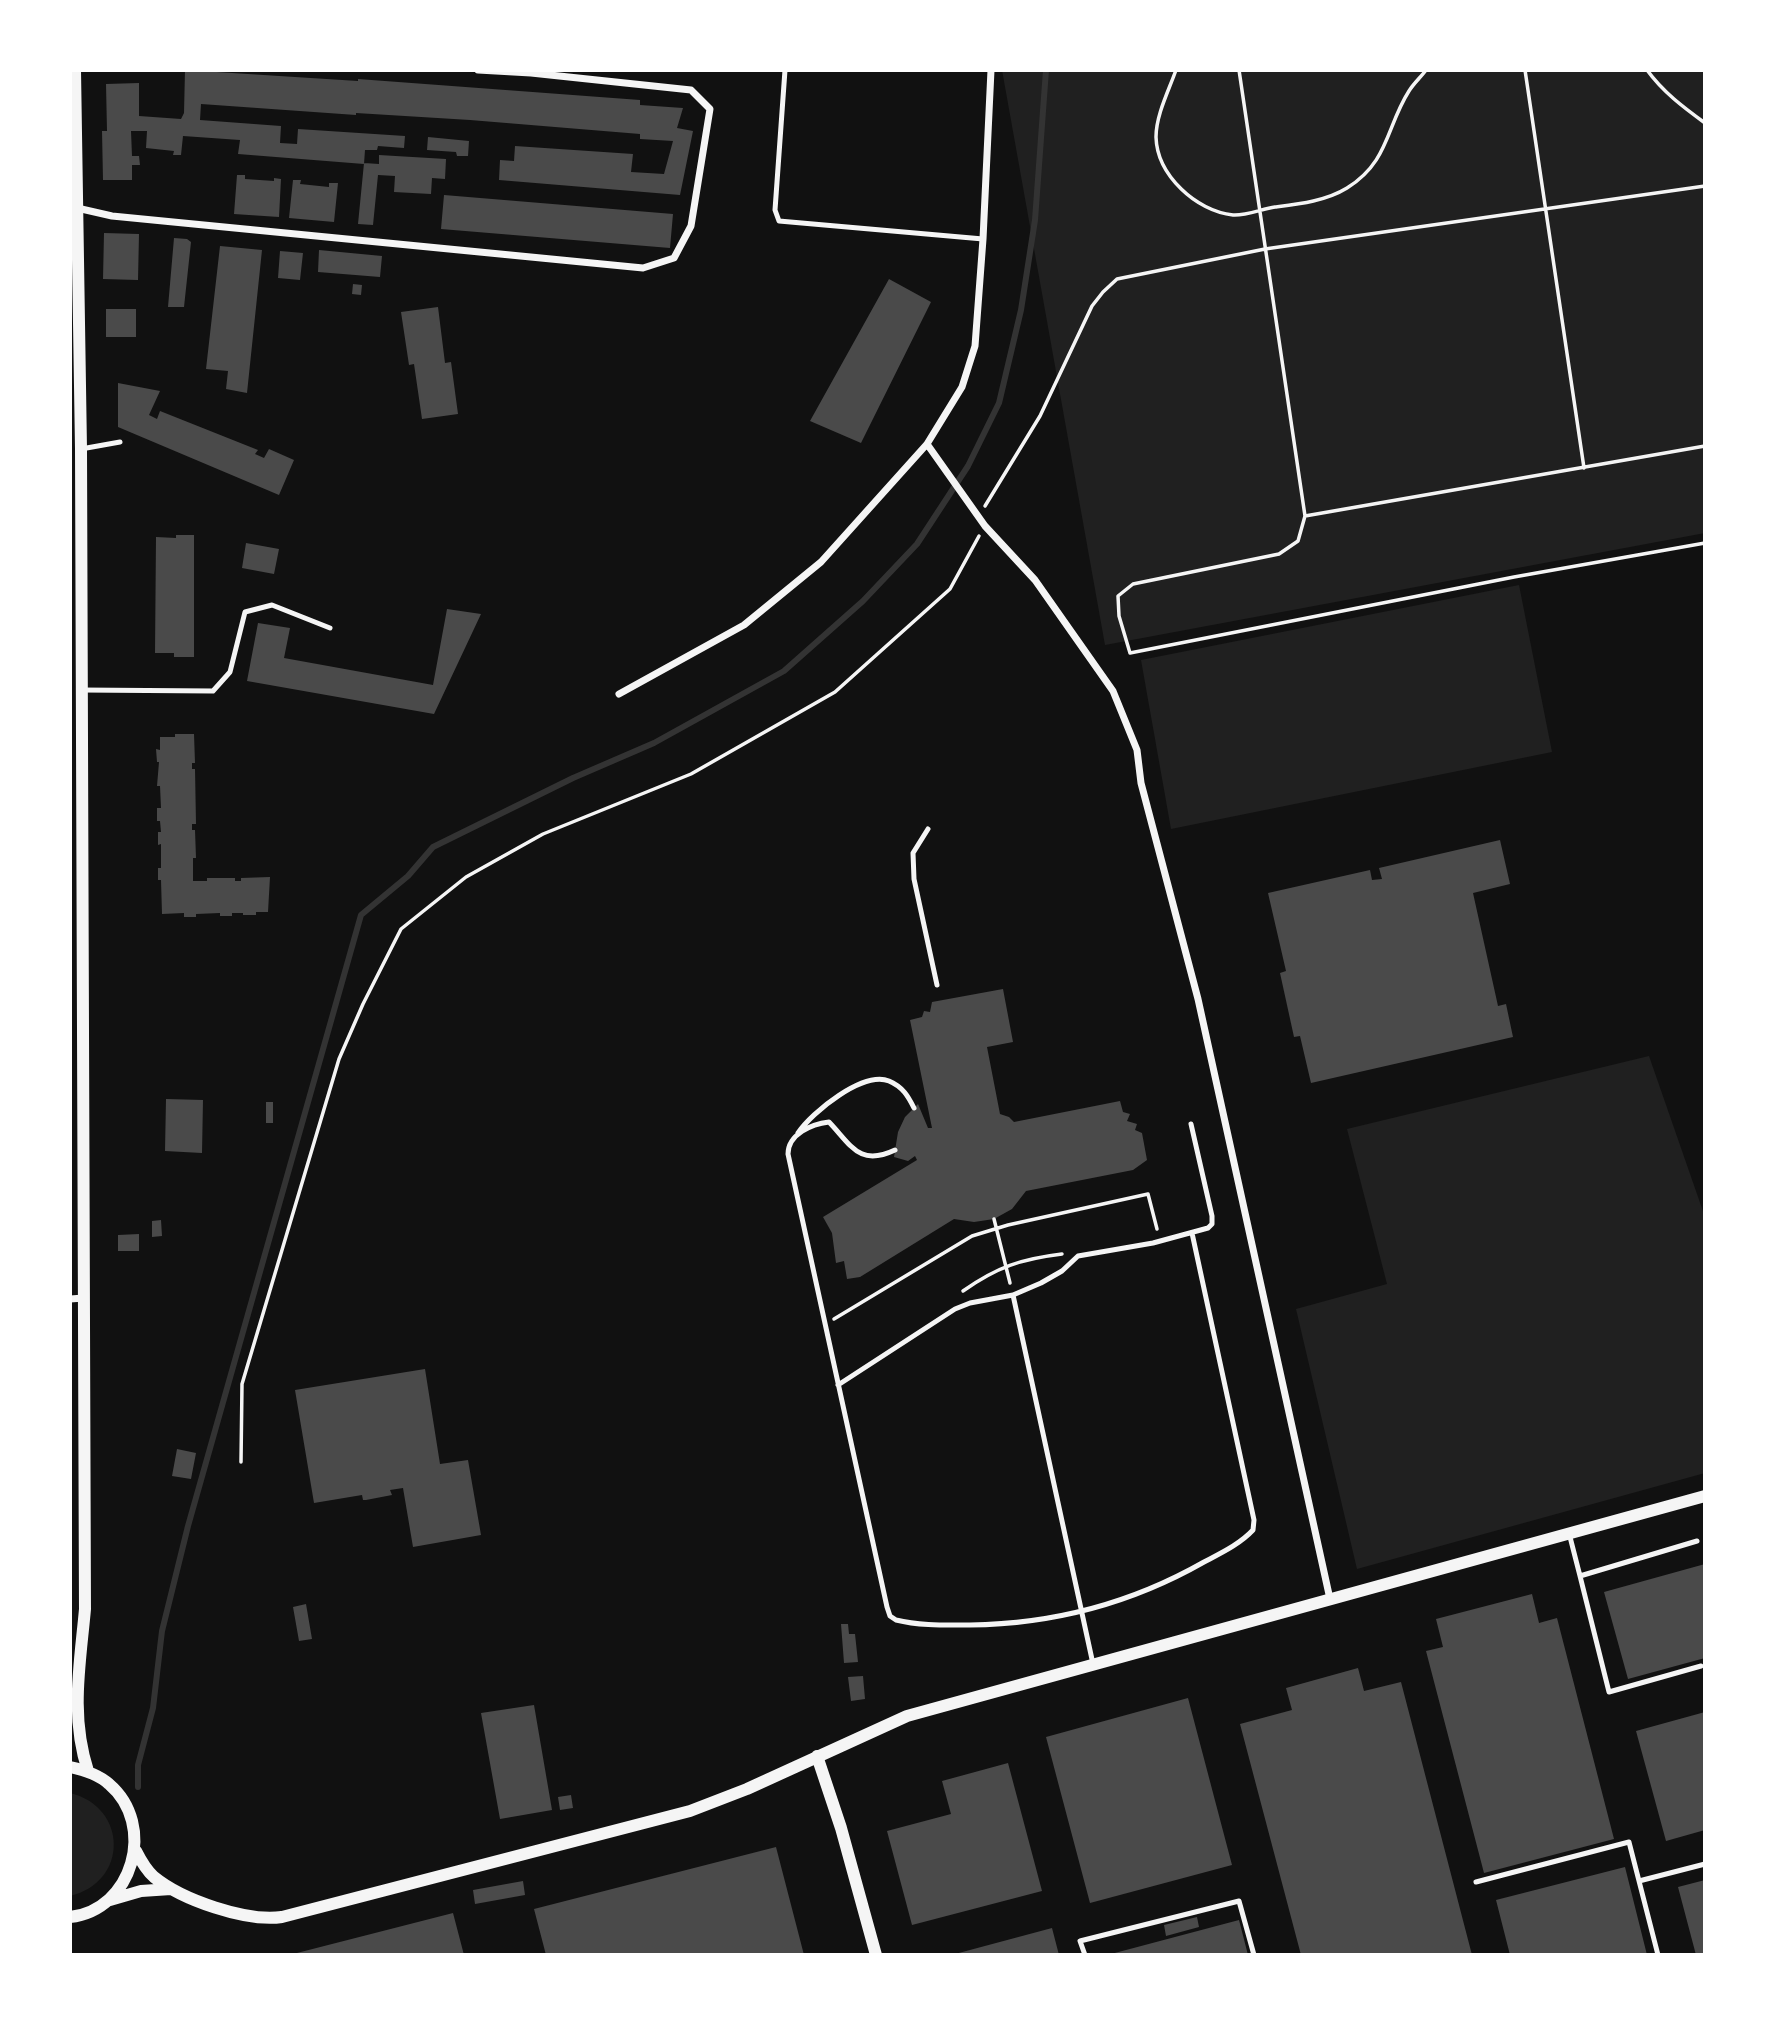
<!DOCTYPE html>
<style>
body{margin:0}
#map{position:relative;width:1775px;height:2025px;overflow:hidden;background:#111;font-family:Helvetica,sans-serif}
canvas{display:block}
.frame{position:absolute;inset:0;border:72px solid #fff;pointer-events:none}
</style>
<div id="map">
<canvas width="1775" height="2025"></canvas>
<div class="frame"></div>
</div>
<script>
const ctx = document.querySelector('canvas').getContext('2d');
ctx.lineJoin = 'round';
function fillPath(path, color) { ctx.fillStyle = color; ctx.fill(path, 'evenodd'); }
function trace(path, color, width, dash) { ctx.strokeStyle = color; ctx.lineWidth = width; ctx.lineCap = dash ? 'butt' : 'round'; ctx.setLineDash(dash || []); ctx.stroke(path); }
const green = new Path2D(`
 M1002,70H1705V533L1105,645Z
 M1519,585L1552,752L1171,829L1141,660Z
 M1649,1056L1705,1217V1473L1357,1569L1296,1309L1387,1284L1347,1129Z
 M70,1793C128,1807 129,1882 70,1896Z`);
const stream = new Path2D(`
 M138,1787V1765L153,1708L162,1631L188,1526L361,915L408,876L433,847L573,778L654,743L784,671L863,601L917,544L968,466L999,403L1021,310L1035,220L1046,70`);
const building = new Path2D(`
 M185,70L358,81V79L640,100V105L683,108L677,128L693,131L680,195L499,180L500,160L514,161L515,146L633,154L631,172L664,174L673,141L640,139V134L470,120L356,113V115L201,104L200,120L281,126L280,143L297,144L298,129L405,136L404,148L378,146L377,150H365L364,164L238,154L240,140L183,136L181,155H173L174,151L146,148L147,131H131L132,156H139L140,165H132V180H103L102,131H107L106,84L139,83V116L181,119L184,113Z
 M428,137L469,141L468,156H457L456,152L427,150Z
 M379,155L446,159L445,179L432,178L431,194L394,192L395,176L378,175L373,225L358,224L364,163L379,164Z
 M237,175H245V179L274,181V178L281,179L279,217L234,214Z
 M293,180H301L300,184L329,187V183H338L334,222L289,218Z
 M444,195L673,214L670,248L441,229Z
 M104,233L139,234L138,280L103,279Z
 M174,238L187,239L191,242L184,307H168Z
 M220,246L262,250L247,393L226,389L228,371L206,369Z
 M319,250L382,256L380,277L318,272Z
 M280,251L303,253L300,280L278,278Z
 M889,279L931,302L861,443L810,421Z
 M353,284L362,285L361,295L352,294Z
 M438,307L445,363L451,362L458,414L422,419L414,364L409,365L401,312Z
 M106,309H136V337H106Z
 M118,383L160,391L149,415L157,419L160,411L258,450L255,454L264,458L269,449L294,460L279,495L118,427Z
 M176,535H194V657H174V653H155L156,537L176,538Z
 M246,543L279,549L274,574L242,568Z
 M447,609L481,614L434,714L247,681L258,623L290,628L284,658L433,685Z
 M175,734H194L195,763H192V769H195L196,824H192V830H195L196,858H193V881H207V878H235V881H241V878L270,877L268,912H256V915H243V913H232V916H220V913L196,914V917H184V913L162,914L161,880H158V868H161V844L158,845V832H161L160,821H157V808H161L160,786H157L159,762H157L156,749L160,750V737H175Z
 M1500,840L1510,884L1473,893L1498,1006L1506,1004L1513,1037L1311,1083L1300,1036L1294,1037L1280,973L1286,971L1268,893L1370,870L1372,880L1382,879L1379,868Z
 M1003,989L1013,1042L987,1047L1000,1114L1009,1117L1014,1122L1120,1101L1123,1112L1130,1114L1127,1121L1137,1124L1135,1130L1142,1133L1147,1160L1133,1170L1026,1191L1012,1209L994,1219L974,1222L954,1219L860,1277L847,1279L844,1261L836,1263L832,1233L823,1217L917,1160L915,1156L908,1161L894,1157L898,1132L905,1117L918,1104L928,1128H932L910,1020L922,1017L924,1011L930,1012L932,1002Z
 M166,1099L203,1100L202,1153L165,1151Z
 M266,1102H273V1123H266Z
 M161,1220L162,1236L152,1237V1221Z
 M139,1234V1251H118V1235Z
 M425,1369L440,1464L468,1460L481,1535L413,1547L403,1488L390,1490L392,1495L366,1500H363L362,1495L314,1503L295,1390Z
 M177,1449L196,1453L191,1479L172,1476Z
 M1705,1564V1658L1628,1679L1604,1592Z
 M1532,1594L1539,1623L1557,1618L1614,1839L1484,1873L1426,1651L1443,1647L1436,1619Z
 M306,1604L312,1639L299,1641L293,1607Z
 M841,1624H848L849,1634H855L858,1662L844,1663Z
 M1358,1668L1364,1691L1401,1682L1472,1955H1301L1240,1724L1292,1710L1286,1688Z
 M863,1676L865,1699L851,1701L848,1677Z
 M1188,1698L1232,1865L1090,1903L1046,1737Z
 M534,1705L552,1810L500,1819L481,1713Z
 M1705,1712V1830L1666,1841L1636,1731Z
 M1008,1763L1042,1891L912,1925L887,1831L951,1814L942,1781Z
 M571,1795L573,1808L560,1810L558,1797Z
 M776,1847L804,1955H546L534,1909Z
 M1625,1867L1647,1955H1510L1496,1900Z
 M1705,1880V1955H1696L1678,1887Z
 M523,1881L525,1895L475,1904L473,1890Z
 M453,1913L464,1955H293V1954Z
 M1197,1917L1199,1927L1166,1936L1164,1925Z
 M1239,1920L1248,1955H1111V1954Z
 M1052,1928L1059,1955H955V1954Z`);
const path = new Path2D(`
 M1176,70C1169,90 1156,115 1156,137C1157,175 1196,211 1233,215C1245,216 1262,209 1275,207C1299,204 1326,201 1347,188C1389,162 1386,127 1409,91C1414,83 1421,77 1426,70
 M1239,70L1305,516L1298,541L1279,554L1133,584L1118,596L1119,616L1130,653L1514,577L1705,543
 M1525,70L1584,468
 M1647,70C1663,92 1683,107 1705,123
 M985,506L1040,416L1092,306L1103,292L1117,279L1265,249L1705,186
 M1305,516L1705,446
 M994,1219L1010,1283
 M963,1291C997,1267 1021,1259 1062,1254
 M834,1319L972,1236L1008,1225L1148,1194L1157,1229
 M241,1462L242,1384L339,1059L363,1004L401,929L466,877L543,834L691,774L835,692L950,589L979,536`);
const service = new Path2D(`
 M785,70L775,210L779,221L983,239
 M81,449L120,442
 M81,690L213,691L230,672L245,612L272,605L330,628
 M928,829L913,853L914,879L937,985
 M798,1133C812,1112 863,1071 889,1081C903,1087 908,1096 914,1108
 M895,1150C859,1167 851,1145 829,1122C812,1124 788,1134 788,1154L887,1607L890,1616L896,1620C920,1626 946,1625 970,1625C1054,1624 1132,1603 1204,1562C1221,1553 1240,1544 1253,1530L1254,1520L1192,1233
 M838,1385L955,1309L970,1303L1013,1295
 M1569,1533L1580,1576L1697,1541
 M1580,1576L1609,1692L1701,1666
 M1093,1664L1013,1295L1041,1283L1062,1271L1078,1256L1153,1243L1208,1228L1212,1224V1216L1191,1124
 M1639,1881L1705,1864
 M1476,1882L1629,1842L1658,1955
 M1085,1955L1080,1941L1239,1901L1254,1955`);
const minor = new Path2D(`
 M77,208L112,216L643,268L674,258L691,226L710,109L691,90L531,73L478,70
 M927,444L985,526L1035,580L1113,691L1137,750L1141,783L1198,999L1330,1599
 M619,694L744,625L821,562L927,444L962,387L975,346L983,239L991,70
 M70,1299L84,1298`);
const tertiary = new Path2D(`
 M75,70L81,449L85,1609C80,1665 70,1716 88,1771
 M817,1756L841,1828L876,1955
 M70,1767C84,1770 98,1774 109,1784C157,1825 133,1910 70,1917
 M136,1851C141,1861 146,1870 154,1877C182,1900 246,1922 282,1917L690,1811L747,1789L907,1716L1705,1496
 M110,1900L141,1891L171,1889`);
fillPath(green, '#202020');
trace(stream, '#333', 6);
fillPath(building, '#4a4a4a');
trace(path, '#f5f5f5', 3.5);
trace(service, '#f5f5f5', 5);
trace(minor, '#f5f5f5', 7);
trace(tertiary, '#f5f5f5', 12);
</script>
